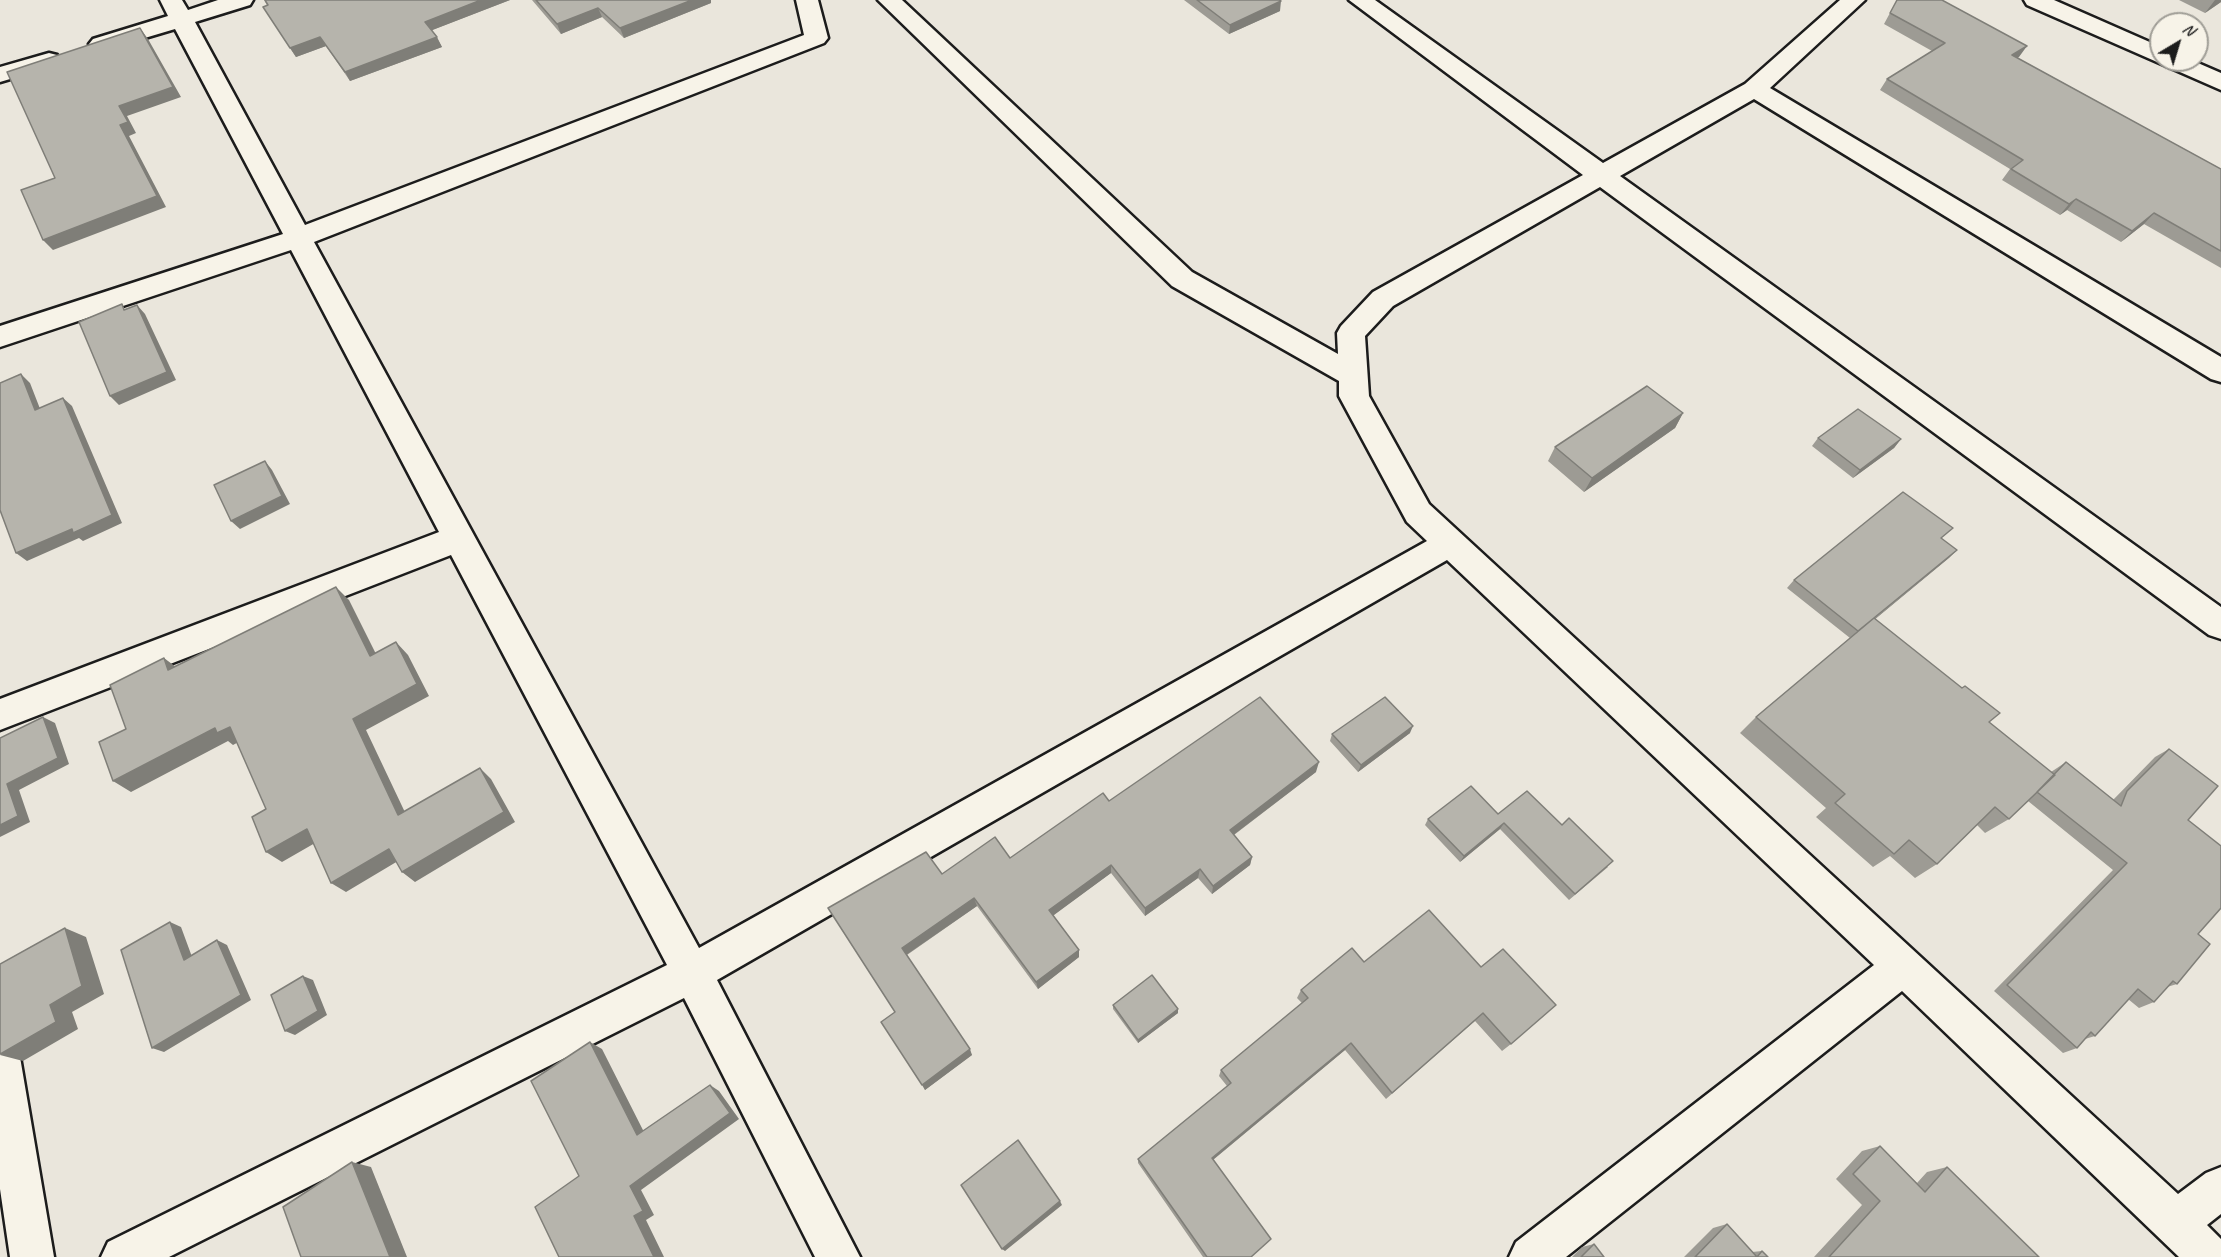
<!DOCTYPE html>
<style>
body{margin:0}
#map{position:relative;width:2221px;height:1257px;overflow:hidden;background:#eae6dc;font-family:Caveat,sans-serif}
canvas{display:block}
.north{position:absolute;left:2149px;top:12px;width:60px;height:60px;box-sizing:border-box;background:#f7f3e8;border:2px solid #9f9d96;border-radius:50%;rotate:38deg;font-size:16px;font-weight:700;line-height:24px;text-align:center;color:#1c1c1c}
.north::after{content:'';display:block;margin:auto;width:21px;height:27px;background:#1c1c1c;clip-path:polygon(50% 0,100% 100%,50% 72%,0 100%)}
</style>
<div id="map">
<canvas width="2221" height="1257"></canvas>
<div class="north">N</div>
</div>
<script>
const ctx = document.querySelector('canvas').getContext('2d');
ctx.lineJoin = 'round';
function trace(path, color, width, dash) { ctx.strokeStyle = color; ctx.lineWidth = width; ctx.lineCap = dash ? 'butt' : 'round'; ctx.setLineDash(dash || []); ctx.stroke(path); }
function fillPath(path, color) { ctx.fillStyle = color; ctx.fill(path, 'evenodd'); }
const minor = new Path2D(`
 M160,0H182L188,10L218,0H253L250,5L195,22L305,225L804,35L796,0H818L828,38L824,43L314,242L699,948L1427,541L1407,522L1339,396V381L1172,286L878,0H902L1192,272L1338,354L1337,333L1341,326L1373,292L1583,175L1349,0H1375L1603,163L1745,84L1840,0H1865L1770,88L2221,357V382L2211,379L1754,99L1620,176L2221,607V639L2209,635L1600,187L1393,306L1365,336L1369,396L1429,504L2178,1194L2206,1173L2221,1167V1214L2207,1225L2221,1239V1257H2179L1902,991L1566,1257H1509L1516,1242L1874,965L1447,560L717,980L860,1257H815L684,998L169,1257H101L108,1242L667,965L451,555L0,730V699L439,532L291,250L0,347V326L283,234L175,29L101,51L93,49L89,44L93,39L168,16Z
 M2024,0H2054L2161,47V60H2191L2221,73V90L2027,5Z
 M49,53L57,55L61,60L57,65L0,82V67Z
 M0,1037L14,1043L20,1057L54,1257H10L0,1189Z`);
const wall = new Path2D(`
 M264,0H510L432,30L442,47L350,81L326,46L296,57L269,16L267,5Z
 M532,0H711V3L624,38L602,17L561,34Z
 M1184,0H1279L1280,11L1229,34Z
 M1897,0L2018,58L2221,169V268L2144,224L2121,242L2067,210L2060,215L2002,180L2010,169L1880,90L1887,79L1932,51L1884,24Z
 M2179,0H2221V2L2205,13Z
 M1683,413L1675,428L1584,492L1548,461L1555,447Z
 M1818,438L1901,439L1894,448L1853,478L1812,446Z
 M1942,539L1957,550L1875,619L1989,722L2051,772L2066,762L2113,800L2155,757L2169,749L2188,820L2198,934L2177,984L2167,987L2154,1002L2139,1008L2128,999L2095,1036L2085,1039L2077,1048L2063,1053L1994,991L2113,870L2028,801L2009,819L1985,833L1977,825L1937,864L1915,878L1890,856L1873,867L1816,817L1826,808L1740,733L1756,717L1850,638L1787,588L1794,580Z
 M1410,733L1358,772L1330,741L1332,734Z
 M1316,772L1234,835L1252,857L1250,865L1212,894L1198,878L1145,916L1111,873L1053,915L1079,950V957L1038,989L977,906L907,955L972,1055L925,1090L895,1012L828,908L942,874L1010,858L1109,801Z
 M1498,814L1562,825L1608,867L1569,900L1500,829L1460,862L1425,825L1428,819Z
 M1429,910L1511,1044L1502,1051L1475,1021L1386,1099L1345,1050L1213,1160L1251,1257H1203L1138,1163V1159L1227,1086L1219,1076L1221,1070L1302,1003L1297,998L1301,990L1364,962Z
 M1113,1005L1178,1009V1013L1138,1043L1113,1009Z
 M1880,1146L1917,1183L1927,1172L1947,1167L2039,1257H1814L1862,1205L1836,1179L1862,1151Z
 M1727,1224L1752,1252L1762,1251L1768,1257H1684L1713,1228Z
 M1594,1244L1604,1257H1572L1582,1247Z`);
const shadedWall = new Path2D(`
 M481,0H510L430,31L425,22Z
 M692,0H711V3L624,38L620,28Z
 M2215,0H2221V2L2205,13Z
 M1281,1L1280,11L1229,34L1230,25Z
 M598,8L602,17L561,34L557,24Z
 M140,28L148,39L181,97L127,116L136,133L129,136L166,207L53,250L43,240L120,125L119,106Z
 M320,37L326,46L296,57L290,48Z
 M437,37L442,47L350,81L345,72Z
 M2027,46L2019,57L2004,66L2012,55Z
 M2076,199L2067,210L2060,215L2069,204Z
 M2154,213L2144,224L2121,242L2132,231Z
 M137,305L145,314L176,380L119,405L110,396Z
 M21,374L30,383L44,419L35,410Z
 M63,398L72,406L122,523L83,541L79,538L27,561L16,553Z
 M1683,413L1675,428L1584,492L1592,478Z
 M1901,439L1894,448L1853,478L1860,470Z
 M265,461L272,470L290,504L240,529L231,521Z
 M1957,550L1949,558L1851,639L1859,632Z
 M336,587L349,600L383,668L370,656Z
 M396,642L408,655L429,696L366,730L411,825L398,815L353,719Z
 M164,658L180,670H168Z
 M43,717L55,723L69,764L19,790L30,822L0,837V825L7,784Z
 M1413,726L1410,733L1358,772L1361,765Z
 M230,727L246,738L233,745L228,741L131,792L113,781L215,728Z
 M1319,762L1316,772L1228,839L1230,830Z
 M480,768L491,779L515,822L415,882L402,872Z
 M1504,823L1500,829L1460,862L1464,856Z
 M307,829L322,839L282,862L266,852Z
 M389,849L403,858L346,892L331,883Z
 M1252,857L1250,865L1212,894L1213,886Z
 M1111,865V873L1050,918L1049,910Z
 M1200,869L1198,878L1145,916V908Z
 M974,898L977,906L906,955L902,948Z
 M170,922L181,927L195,965L184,960Z
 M65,928L86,937L104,994L72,1012L78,1029L23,1061L0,1055L50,1005Z
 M217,940L227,945L251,1000L164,1052L152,1048Z
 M1079,950V957L1038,989L1036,982Z
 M303,976L313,980L327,1015L295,1035L285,1031Z
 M1178,1009V1013L1138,1043V1040Z
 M590,1042L602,1049L648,1140L637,1135Z
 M1351,1043L1345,1050L1209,1163L1212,1158Z
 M970,1049L972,1055L925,1090L922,1085Z
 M710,1085L719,1091L739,1119L641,1190L654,1215L646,1220L664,1257H654L634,1216L630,1186Z
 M352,1162L371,1167L407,1257H390Z
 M1060,1201L1062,1205L1005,1251L1002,1249Z`);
const building = new Path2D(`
 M265,0H481L425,22L437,37L345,72L320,37L290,48L263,7L268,5Z
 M536,0H692L620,28L598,8L557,24Z
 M1197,0H1279L1281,1L1230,25Z
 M1897,0H1942L2027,46L2012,55L2221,169V251L2154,213L2132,231L2076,199L2069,204L2011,169L2023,160L1887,79L1945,43L1890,13Z
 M140,28L173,87L119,106L128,122L120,125L157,196L43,240L21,190L55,178L7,72Z
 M122,304L124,310L137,305L167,372L110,396L79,322Z
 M21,374L35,410L63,398L112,515L73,533L72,529L16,553L0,510V383Z
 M1647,386L1683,413L1592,478L1555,447Z
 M1858,409L1901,439L1860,470L1818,438Z
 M265,461L282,496L231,521L214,485Z
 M1903,492L1953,528L1941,538L1957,550L1858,631L1794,580Z
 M336,587L370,656L396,642L417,684L353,719L398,815L480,768L504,812L402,872L389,849L331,883L307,829L266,852L252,817L266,809L230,727L217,733L215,728L113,781L99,742L126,729L110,685L164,658L168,670Z
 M1874,618L1962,688L1965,686L2000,713L1989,722L2055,775L2009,819L1995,807L1937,864L1909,840L1894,854L1835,803L1845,794L1756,717Z
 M1260,697L1319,762L1230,830L1252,857L1213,886L1200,869L1145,908L1111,865L1049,910L1079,950L1036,982L974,898L902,948L970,1049L922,1085L881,1022L895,1012L828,908L926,852L942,874L995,837L1010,858L1103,793L1109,801Z
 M1385,697L1413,726L1361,765L1332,734Z
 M43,717L58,758L7,784L18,816L0,825V738Z
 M2169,749L2218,786L2188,820L2221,846V908L2198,934L2210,944L2177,984L2173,981L2154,1002L2138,989L2095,1036L2091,1032L2077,1048L2007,985L2127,863L2037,792L2066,762L2121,806L2127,791Z
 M1471,786L1498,814L1527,791L1562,825L1569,818L1613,861L1575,894L1504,823L1464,856L1428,819Z
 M1429,910L1481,967L1503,949L1556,1005L1511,1044L1483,1013L1392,1093L1351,1043L1212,1158L1271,1239L1251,1257H1207L1138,1159L1231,1083L1221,1070L1308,998L1301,990L1352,948L1364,962Z
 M170,922L184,960L217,940L241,995L152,1048L121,950Z
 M65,928L82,986L50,1005L56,1022L0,1054V964Z
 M1152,975L1178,1009L1138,1040L1113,1005Z
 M303,976L318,1011L285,1031L271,995Z
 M590,1042L637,1135L710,1085L730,1113L630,1186L643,1211L634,1216L654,1257H559L535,1207L579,1176L531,1081Z
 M1018,1140L1060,1201L1002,1249L961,1185Z
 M1880,1146L1925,1192L1947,1167L2039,1257H1829L1880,1201L1853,1174Z
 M352,1162L390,1257H301L283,1207Z
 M1727,1224L1757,1257H1695Z
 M1594,1244L1604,1257H1581Z
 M1762,1251L1768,1257H1757Z`);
trace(minor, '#1c1c1c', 5);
fillPath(minor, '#f7f3e8');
fillPath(wall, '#9d9b94');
fillPath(shadedWall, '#7f7e78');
fillPath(building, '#b6b4ac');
trace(building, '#7f7e78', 1.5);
</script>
